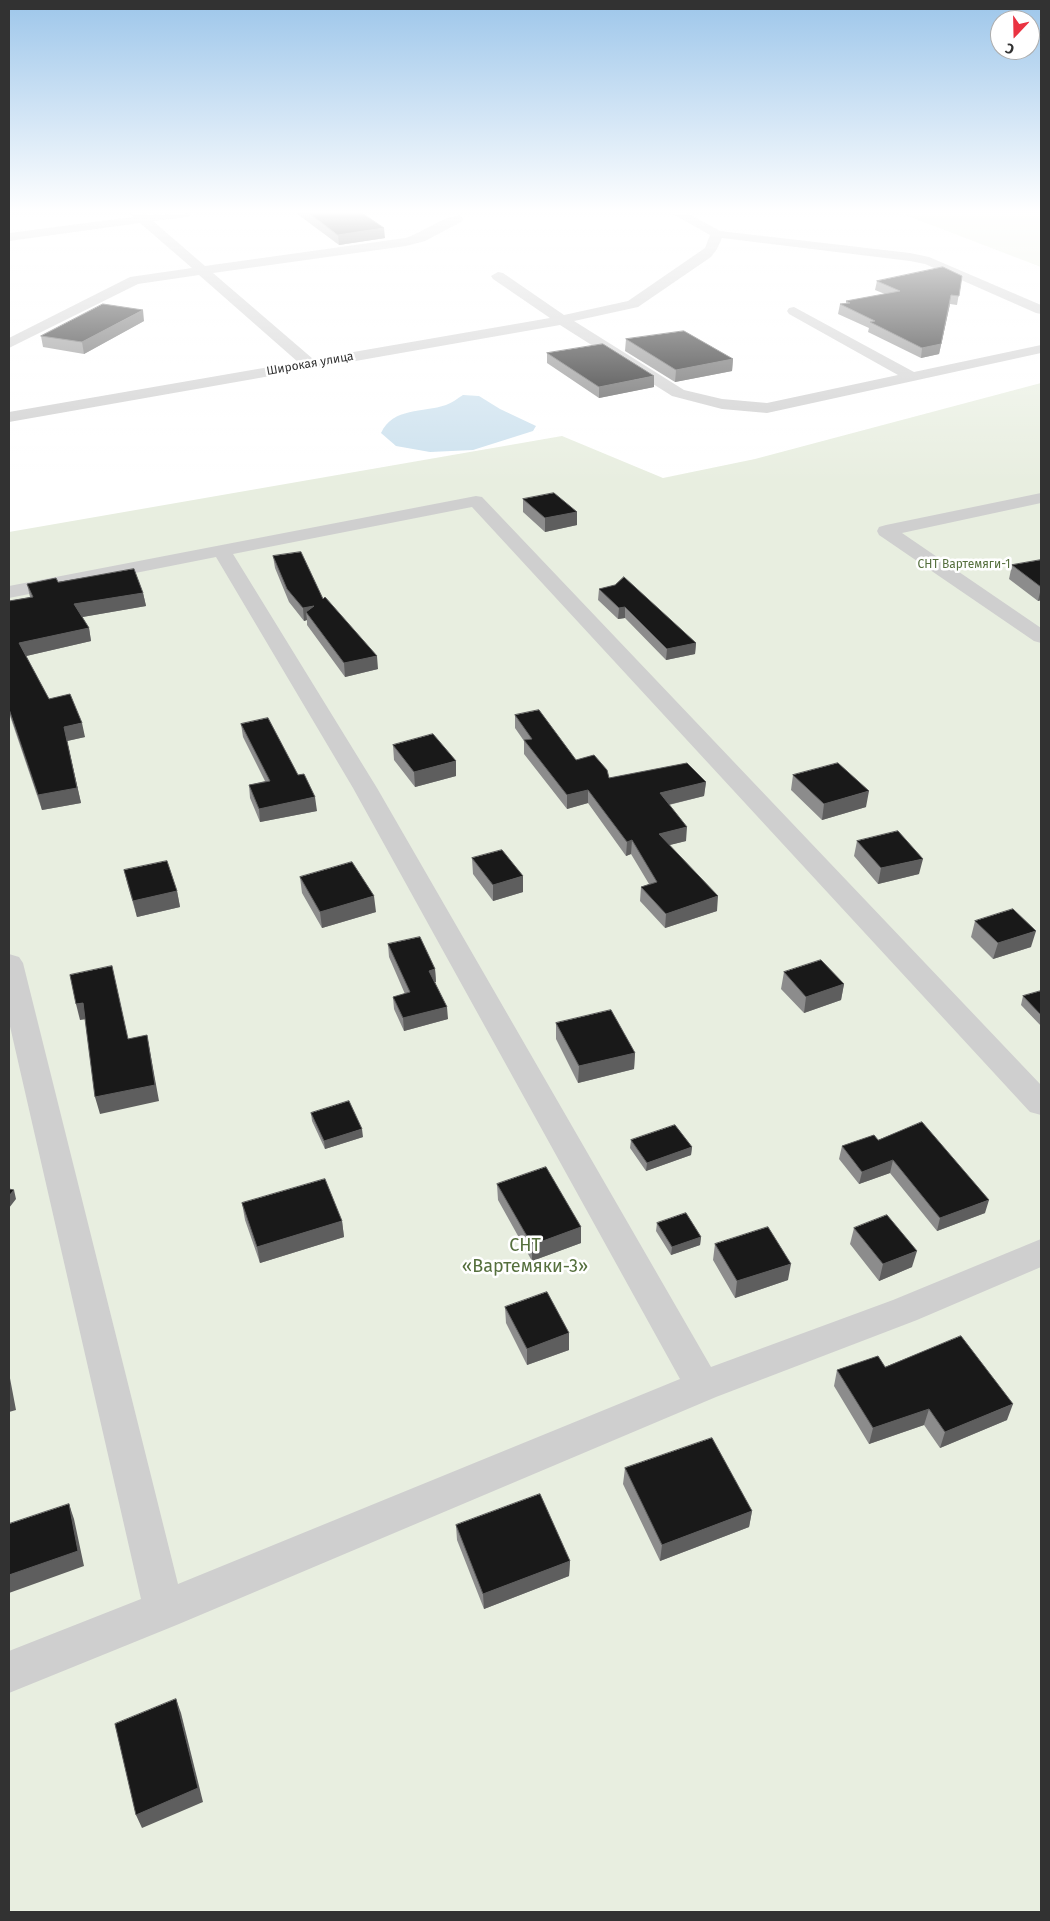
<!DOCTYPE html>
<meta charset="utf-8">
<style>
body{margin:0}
#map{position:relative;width:1050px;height:1921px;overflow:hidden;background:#fff;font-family:"Fira Sans",sans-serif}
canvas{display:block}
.frame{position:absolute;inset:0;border:10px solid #323232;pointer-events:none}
.north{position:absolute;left:990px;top:10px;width:50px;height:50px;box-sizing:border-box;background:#fff;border:1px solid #adadad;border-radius:50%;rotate:201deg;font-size:14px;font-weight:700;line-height:20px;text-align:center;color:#323232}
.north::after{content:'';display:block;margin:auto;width:18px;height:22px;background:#ea3342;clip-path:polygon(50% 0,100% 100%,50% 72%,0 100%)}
</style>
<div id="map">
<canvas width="1050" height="1921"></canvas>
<div class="frame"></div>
<div class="north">С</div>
</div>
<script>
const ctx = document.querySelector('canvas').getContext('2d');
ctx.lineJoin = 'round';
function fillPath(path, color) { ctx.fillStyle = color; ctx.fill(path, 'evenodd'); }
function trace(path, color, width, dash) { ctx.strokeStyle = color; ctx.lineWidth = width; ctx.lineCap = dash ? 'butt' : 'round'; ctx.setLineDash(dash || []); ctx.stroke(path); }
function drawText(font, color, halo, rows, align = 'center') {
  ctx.font = font + ' "Fira Sans",sans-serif'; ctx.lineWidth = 5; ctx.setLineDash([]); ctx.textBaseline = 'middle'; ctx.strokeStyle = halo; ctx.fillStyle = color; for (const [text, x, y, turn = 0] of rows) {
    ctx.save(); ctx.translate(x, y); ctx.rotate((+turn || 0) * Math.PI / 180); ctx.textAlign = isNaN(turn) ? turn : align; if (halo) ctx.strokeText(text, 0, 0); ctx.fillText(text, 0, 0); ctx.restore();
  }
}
const green = new Path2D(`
 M900,213H1041V267Z
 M1041,383V1912H9V532L562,436L663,478L755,459Z`);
const water = new Path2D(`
 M463,395L479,396L500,409L536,426L533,431L473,450L430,452L396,446L381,433C393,407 423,413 446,405C452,403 458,398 463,395Z`);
const minor = new Path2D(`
 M130,213H143L146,215L194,213L188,217L153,221L205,266L405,238C420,234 449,213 461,216L463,219L461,222L425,241L406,246L213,273L313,359L550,318L493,279L491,276L498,272L503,273L564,315L628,301L705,248L710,235L671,213H687L720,231L910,253L929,257L1041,305V314L1036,313L925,264L910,261L722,238L717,249L711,257L638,307L574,321L684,390L722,399L767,403L898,375L789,314L787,311L789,308L794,307L914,372L1041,345V353L767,413L722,409L672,396L560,325L9,422V412L298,362L199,275L138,284L9,348V338L130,277L192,268L140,223L9,241V233L133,217Z
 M1041,493V503L902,533L1041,628V643L1034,641L879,535L877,531L879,527L886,525Z
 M476,496L482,497L1041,1085V1115L1030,1112L472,507L233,554L377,788L711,1367L893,1300L1041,1239V1267L917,1320L716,1397L179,1624L9,1693V1651L141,1599L9,1022V954L19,957L23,963L178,1584L680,1379L353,788L216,557L9,598V586Z`);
const wall = new Path2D(`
 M296,213H362L385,238L339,245Z
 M962,276L957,305L950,304L939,354L921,358L868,332L869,328L838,314L840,304L846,303V301L885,294L875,290L877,281Z
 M144,321L84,354L43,347L41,336Z
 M626,339L733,359L732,371L675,382L625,351Z
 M547,353L654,387L599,398L547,363Z
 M523,499L577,512V525L545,532L523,512Z
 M273,556L323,599L378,669L345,677L307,625V620L304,621L289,602L275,568Z
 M1041,560V600L1038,601L1009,579L1012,565Z
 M58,582L143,593L146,606L82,617L89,628L91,641L26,656L49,699L85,737L67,741L81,803L42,810L9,713V601L30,597L27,584Z
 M599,589L696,643L695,654L666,660L625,618L618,619L598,600Z
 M515,715L576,760L609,778L706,782L704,796L669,805L686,841L669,845L717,911L665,928L640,901L641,887L649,884L631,854L626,856L588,803L567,809L524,754V741L515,728Z
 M241,724L317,811L260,822L250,798L249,785L265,781L243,737Z
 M393,745L456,776L415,787L394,760Z
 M793,775L866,807L822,820L791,790Z
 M857,841L919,874L878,884L854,856Z
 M472,858L523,892L493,901L473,874Z
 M124,870L177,891L180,907L137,917L128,886Z
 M300,877L376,912L322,928L302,893Z
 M975,921L1031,947L993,959L971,937Z
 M388,944L435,969L436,982H435L448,1019L404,1031L394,1009L393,997L405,994L389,957Z
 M784,972L844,984L841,1000L804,1013L781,989Z
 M1041,991V1026L1021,1005L1023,996Z
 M556,1023L635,1053L634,1069L578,1083L556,1039Z
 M311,1113L363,1137L325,1149L312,1121Z
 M631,1140L692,1147L691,1155L646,1171L630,1148Z
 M878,1140L985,1213L937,1231L890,1173L859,1184L839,1159L842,1146Z
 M497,1184L581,1227V1243L532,1261L498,1200Z
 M242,1203L342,1221L344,1237L260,1263L245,1220Z
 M657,1223L701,1237L700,1245L671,1255L656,1231Z
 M854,1228L912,1267L879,1281L850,1244Z
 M715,1244L788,1280L735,1298L713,1260Z
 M505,1307L569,1333V1350L527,1365L506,1323Z
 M885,1367L1007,1420L940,1448L924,1425L869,1444L834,1386L837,1370Z
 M625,1468L752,1511L749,1527L660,1561L623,1484Z
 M456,1525L570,1561L569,1576L484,1609L457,1540Z`);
const shadedWall = new Path2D(`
 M384,228L385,238L339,245L338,235Z
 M950,304L939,354L921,358L922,348Z
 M143,310L144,321L84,354L82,342Z
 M733,359L732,371L675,382L676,370Z
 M654,376V387L599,398V387Z
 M577,512V525L545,532V518Z
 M1041,588V600L1038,601Z
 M143,593L146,606L77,618L74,604Z
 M314,606L306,612L307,620L304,621L303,608Z
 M625,607V618L618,619L619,608Z
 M89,628L91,641L22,657L19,643Z
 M696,643L695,654L666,660L667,649Z
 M377,656L378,669L345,677L344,663Z
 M82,723L85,737L67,741L81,803L42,810L38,795L64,727Z
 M456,761V776L415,787L414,772Z
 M706,782L704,796L659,807L660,793Z
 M588,790V803L567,809V795Z
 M869,791L866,807L822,820L824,804Z
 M315,797L317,811L260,822L259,809Z
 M687,827L686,841L658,848L659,834Z
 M632,840L631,854L626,856L627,842Z
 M923,859L919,874L878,884L881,868Z
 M523,876V892L493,901V885Z
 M177,891L180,907L137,917L133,901Z
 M374,896L376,912L322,928L320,912Z
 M718,896L717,911L665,928L666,914Z
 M1036,931L1031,947L993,959L998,943Z
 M435,969L436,982L430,983L429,971Z
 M844,984L841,1000L804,1013L806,997Z
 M83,1003L87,1019L80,1020L76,1004Z
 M447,1007L448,1019L404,1031L403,1018Z
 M147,1035L159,1101L100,1114L95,1097Z
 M635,1053L634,1069L578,1083L579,1066Z
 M362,1129L363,1137L325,1149L324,1141Z
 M692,1147L691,1155L646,1171L647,1163Z
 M893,1160L890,1173L859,1184L862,1172Z
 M14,1190L16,1199L9,1208V1196Z
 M989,1200L985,1213L937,1231L940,1218Z
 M342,1221L344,1237L260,1263L257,1247Z
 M581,1227V1243L532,1261V1245Z
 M701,1237L700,1245L671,1255L672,1247Z
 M917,1251L912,1267L879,1281L883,1264Z
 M791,1264L788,1280L735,1298L737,1281Z
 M569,1333V1350L527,1365V1349Z
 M9,1373L16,1410L9,1412Z
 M1013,1404L1007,1420L940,1448L945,1432Z
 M929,1409L924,1425L869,1444L873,1428Z
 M69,1504L74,1519L84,1566L9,1593V1575Z
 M752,1511L749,1527L660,1561L662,1545Z
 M570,1561L569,1576L484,1609L483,1594Z
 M176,1699L181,1713L203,1802L142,1828L136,1815Z`);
const building = new Path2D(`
 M309,213H362L384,228L338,235Z
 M943,267L962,276L959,296L951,295L941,344L922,348L870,322L875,321L840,304L850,303L846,301L900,291L877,281Z
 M103,304L143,310L82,342L41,336Z
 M684,331L733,359L676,370L626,339Z
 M603,344L654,376L599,387L547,353Z
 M554,493L577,512L545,518L523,499Z
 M301,552L323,599L325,597L377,656L344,663L306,612L314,606L303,608L287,589L273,556Z
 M1041,560V587L1012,565Z
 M134,569L143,593L74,604L89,628L19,643L49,699L70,694L82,723L64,727L77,788L38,795L9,709V601L33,597L27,584L56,578L58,582Z
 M624,577L696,643L667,649L625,607L619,608L599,589L615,585Z
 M539,710L576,760L594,755L607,770L609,778L687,763L706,782L660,793L687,827L659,834L718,896L666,914L641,887L657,882L632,840L627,842L588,790L567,795L524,740L532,739L515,715Z
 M268,718L298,775L304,774L315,797L259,809L249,785L270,781L241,724Z
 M433,734L456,761L414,772L393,745Z
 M838,763L869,791L824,804L793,775Z
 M898,831L923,859L881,868L857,841Z
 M502,850L523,876L493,885L472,858Z
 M167,861L177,891L133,901L124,870Z
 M352,862L374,896L320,912L300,877Z
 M1013,909L1036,931L998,943L975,921Z
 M420,937L435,969L429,971L447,1007L403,1018L393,997L410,992L388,944Z
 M821,960L844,984L806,997L784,972Z
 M112,966L128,1039L147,1035L155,1085L95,1097L83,1003L76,1004L70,975Z
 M1041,991V1015L1023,996Z
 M611,1010L635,1053L579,1066L556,1023Z
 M349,1101L362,1129L324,1141L311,1113Z
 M922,1122L989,1200L940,1218L893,1160L862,1172L842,1146L874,1135L878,1140Z
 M675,1125L692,1147L647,1163L631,1140Z
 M546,1167L581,1227L532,1245L497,1184Z
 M325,1179L342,1221L257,1247L242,1203Z
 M9,1189L14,1190L9,1196Z
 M686,1213L701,1237L672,1247L657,1223Z
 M887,1215L917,1251L883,1264L854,1228Z
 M768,1227L791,1264L737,1281L715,1244Z
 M547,1292L569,1333L527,1349L505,1307Z
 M961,1336L1013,1404L945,1432L929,1409L873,1428L837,1370L878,1356L885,1367Z
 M712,1438L752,1511L662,1545L625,1468Z
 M540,1494L570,1561L483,1594L456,1525Z
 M69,1504L78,1551L9,1575V1524Z
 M176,1699L198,1788L136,1815L115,1724Z`);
const farStreetnames = [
 ["Широкая улица",310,364,-10]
];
const farParknames = [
 ["СНТ Вартемяги-1",964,565]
];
const nearParknames = [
 ["СНТ",525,1246],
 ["«Вартемяки-3»",525,1267]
];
fillPath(green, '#e8eee0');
fillPath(water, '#cce1ee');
fillPath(minor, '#cfcfcf');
fillPath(wall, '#8c8c8c');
fillPath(shadedWall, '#5e5e5e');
fillPath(building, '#191919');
trace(building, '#5e5e5e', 1);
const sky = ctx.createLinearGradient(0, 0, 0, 482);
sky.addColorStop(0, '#9dc6ea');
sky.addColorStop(0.44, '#fff');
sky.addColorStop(1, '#ffffff00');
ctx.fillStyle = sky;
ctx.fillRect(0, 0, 1050, 482);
drawText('12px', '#323232', '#fff', farStreetnames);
drawText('12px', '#556f3d', '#fff', farParknames);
drawText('18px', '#556f3d', '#fff', nearParknames);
</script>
